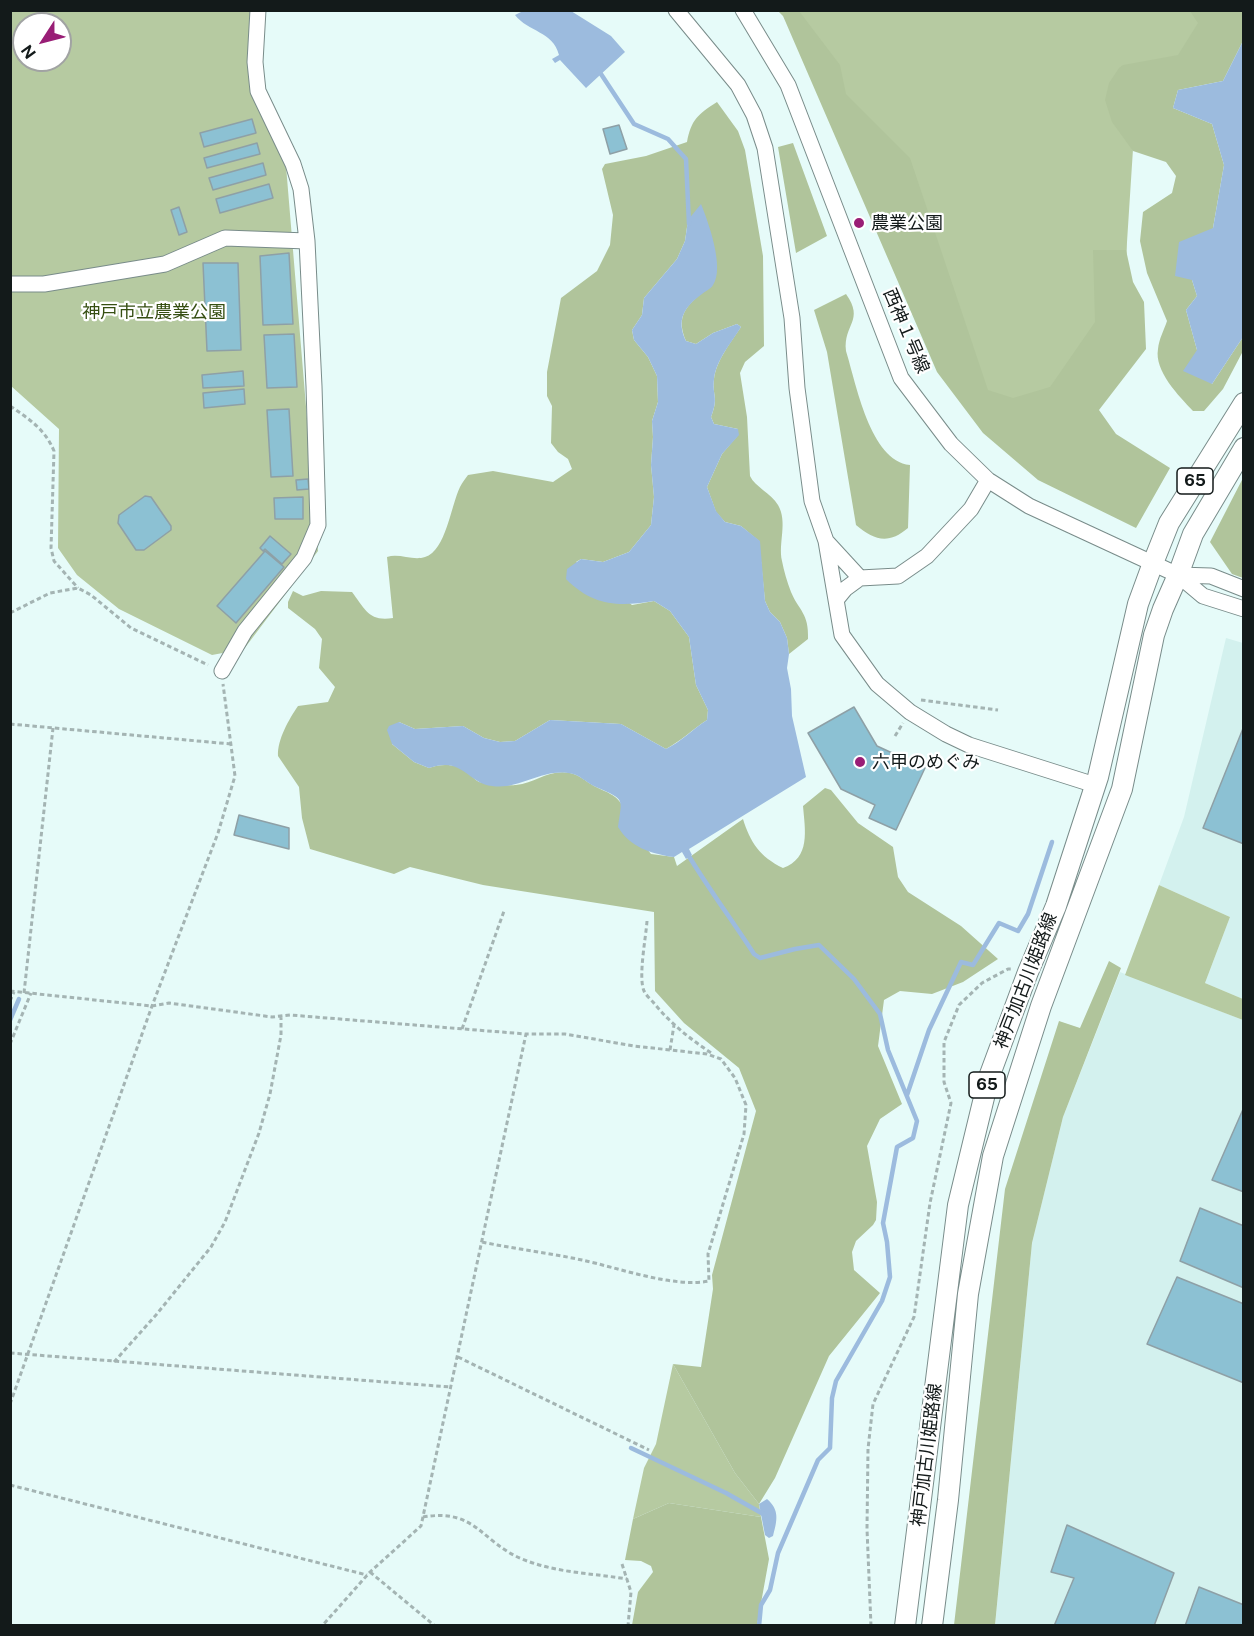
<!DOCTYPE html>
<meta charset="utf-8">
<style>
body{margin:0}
#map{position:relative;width:1254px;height:1636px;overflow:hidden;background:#e6fbf9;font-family:"Public Sans",sans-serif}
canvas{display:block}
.frame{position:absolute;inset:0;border:12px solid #131a1a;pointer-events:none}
.north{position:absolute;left:12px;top:12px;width:60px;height:60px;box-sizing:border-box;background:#fff;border:2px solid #a1a3a3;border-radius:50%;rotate:234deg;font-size:16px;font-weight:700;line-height:24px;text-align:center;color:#131a1a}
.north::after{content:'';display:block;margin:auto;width:21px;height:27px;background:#991e76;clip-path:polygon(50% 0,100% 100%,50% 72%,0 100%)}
</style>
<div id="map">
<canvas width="1254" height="1636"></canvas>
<div class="frame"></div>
<div class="north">N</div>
</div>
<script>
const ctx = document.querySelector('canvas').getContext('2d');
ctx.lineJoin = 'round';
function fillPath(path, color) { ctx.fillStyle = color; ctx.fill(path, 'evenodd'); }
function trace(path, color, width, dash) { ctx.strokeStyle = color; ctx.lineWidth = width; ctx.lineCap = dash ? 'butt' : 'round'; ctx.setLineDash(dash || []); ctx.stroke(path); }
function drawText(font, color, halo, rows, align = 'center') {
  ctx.font = font + ' "Public Sans","Noto Sans JP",sans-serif'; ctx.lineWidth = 4.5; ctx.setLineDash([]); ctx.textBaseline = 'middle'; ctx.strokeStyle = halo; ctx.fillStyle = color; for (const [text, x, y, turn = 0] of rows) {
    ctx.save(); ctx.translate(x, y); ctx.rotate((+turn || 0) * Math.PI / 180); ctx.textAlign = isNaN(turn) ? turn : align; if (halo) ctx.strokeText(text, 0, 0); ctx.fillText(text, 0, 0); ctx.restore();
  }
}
const built = new Path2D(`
 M1226,638L1243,643V999L1205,983L1230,917L1159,885L1184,817Z
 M1120,972L1243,1020V1625L995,1626L1032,1243L1063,1117Z`);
const green = new Path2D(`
 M11,11H250L253,97L286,166L318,551L244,649L212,655L119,609L77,575L58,548L59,429L11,386ZM24,24H60V60H24Z
 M781,11H1204L1213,30L1135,118L1127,242L1123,350L1047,405H984Z
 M1159,885L1230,917L1205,983L1243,999V1020L1125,975Z
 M673,1364L735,1473L759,1504L761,1517L669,1503L633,1519L644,1468L656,1444Z`);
const forest = new Path2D(`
 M778,11H799L840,65L846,94L910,158L988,390L1013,398L1050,387L1095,322L1093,250H1126L1133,282L1144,302L1146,349L1099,410L1116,434L1170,468L1136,528L1038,480L983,433L937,372L783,16Z
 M1190,11H1243V41L1223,81L1178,90L1173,108L1212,124L1224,165L1213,228L1192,280L1197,296L1186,310L1197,350L1212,384L1243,337V351L1223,389L1204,411H1193C1179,396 1154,371 1158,349C1159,339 1164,330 1167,321L1147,273L1140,241L1143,212L1172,193L1176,176L1166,162L1133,151L1112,122L1105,100L1109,83L1119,68L1123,65L1178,55L1198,23Z
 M717,102L738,131L745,150L763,256L764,346L745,362L740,373L747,417L750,476C755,487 771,493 778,505C788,522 778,543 782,561C784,571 787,582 791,592C799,611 809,613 808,639L789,654L787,638L780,622L770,612L765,601L759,541L741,526L725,522L716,512L707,487L722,454L738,435V429L714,424L711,417C719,397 712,396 714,379C716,361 731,342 741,327L737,324L713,333L696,344L686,341C677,320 683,309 699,295L688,220L685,241L677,259L644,298L642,315L632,330L634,340L648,357L657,376L658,402L652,421L653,437L651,465L654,497L651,525L629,552L603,562L581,559L576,562L632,605L654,601L670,611L689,637L696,685L708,710L707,720C693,729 681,741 666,749L621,724L550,720L515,741L500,742L484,738L463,726L415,729L399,722L392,744L414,762L429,768C442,763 458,764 469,773C472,776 475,780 479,782C486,784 509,786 516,785C536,783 548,769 570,773C580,775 585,781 594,786C605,792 617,794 623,807L620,815L651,854L674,857L677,866L743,819C750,842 760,857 783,868C811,858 805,830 803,806L825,788L831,790L858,823L893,847L898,877L908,892L961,926L998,959L963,982L932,994L900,991L884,1000L878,1046L902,1104L880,1119L867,1146L877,1202L876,1220L873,1225L856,1241L852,1252L854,1270L880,1293L829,1356L775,1478L759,1504L735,1473L673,1364L701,1367L713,1289L712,1275L756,1111L739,1068L684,1023L655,991L654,912L483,885L410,867L394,874L310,849L302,818L299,787L278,756C277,740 289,719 298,706L328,702L335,687L319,668L322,639L315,629L288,608V602L293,591L303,596L321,591L352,592C365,609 369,622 393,618L387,557C399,553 413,561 425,557C446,551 451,505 460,487C462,483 465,479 468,475L493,471L553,482L572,469L568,459L558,452L551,443L552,406L547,396V372L561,298L597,271L610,245L613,215L602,169L605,164L646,156L687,142C691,120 698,114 717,102Z
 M793,143L827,236L796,253L778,147Z
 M846,294C865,321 843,324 846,351C856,383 870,461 910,465L908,528C888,545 874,540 856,525L827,352L814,310Z
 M1243,478V578L1232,574L1210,542Z
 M1109,961L1121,968L1063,1117L1032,1243L995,1625H954L1005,1189L1059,1021L1080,1028Z
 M669,1503L761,1517L769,1559L757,1625H632L638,1592L653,1572L651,1566L641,1561L625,1560L633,1519Z`);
const water = new Path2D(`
 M523,11H571L611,36L625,52L586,88L560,60L555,63L552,59L559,55C553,31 528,32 515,15Z
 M1243,41V337L1212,384L1183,371L1197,350L1186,310L1197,296L1192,280L1175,276L1179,242L1213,228L1224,165L1212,124L1173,108L1178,90L1223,81Z
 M701,204C708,221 725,268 713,285C711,289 705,291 702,294C684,307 676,320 686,341L696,344L713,333L737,324L741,327C732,342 716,360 714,379C712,396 719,397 711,417L714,424L738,429L739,435L722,454L707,487L716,511L725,522L741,526L760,541L765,601L770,612L780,622L787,638L789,654L787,668L791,689L792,716L806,777L689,849L692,855L686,859L682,852L674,857C651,854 630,847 618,827C622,798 626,800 596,787C586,783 580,774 568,773C541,769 519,790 492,786C467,783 463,756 429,768L414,762L392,744L387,730L389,726L399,722L415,729L463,726L484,738L500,742L515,741L550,720L621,724L666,749C681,742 693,729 707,720L708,710L696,685L689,637L670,611L654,601C618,607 593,606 566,579L567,569L581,559L603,562L629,552L651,525L654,497L651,465L653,437L652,421L658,402L657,376L648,357L634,340L632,330L642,315L644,298L677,259L685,241L688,220Z
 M767,1499C780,1510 777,1521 773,1536L769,1538L765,1535L759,1504Z`);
const stream = new Path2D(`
 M599,71L634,124L668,139L686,159L689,224
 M687,853C708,888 732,920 754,954L760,958L795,949L819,945L854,979L880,1014L888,1050L917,1121L913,1138L897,1147L883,1223L887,1242L890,1277L882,1301L836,1381L832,1398L830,1448L818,1460L778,1553L770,1590L761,1605L759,1626
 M10,1020L19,999
 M907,1095L929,1030L961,962L973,965L999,923L1018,931L1028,914L1052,842
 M631,1448L726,1493L765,1515`);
const building = new Path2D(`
 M252,119L256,133L204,147L200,133Z
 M619,125L627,149L610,154L603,129Z
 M257,143L260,154L207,168L204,158Z
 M263,163L266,175L213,190L209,178Z
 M269,184L273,198L220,213L216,199Z
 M179,207L187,232L179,235L171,210Z
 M289,253L293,324L263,325L260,256Z
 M203,263H238L241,350L207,351Z
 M294,334L297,387L267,388L264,335Z
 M243,371L244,386L203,388L202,375Z
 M244,389L245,404L204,408L203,393Z
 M289,409L293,476L271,477L267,410Z
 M308,479L309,489L297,490L296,480Z
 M145,496L151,497L171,526V530L144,550H136L118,523L119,515Z
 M303,497V519H275L274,498Z
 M270,536L291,554L282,564L265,549L263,551L260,548Z
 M265,551L284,567L236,623L217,606Z
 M854,707L877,746L925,768L896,830L869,818L875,805L841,789L808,733Z
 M1244,726V844L1203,828Z
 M239,815L289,828V849L234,835Z
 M1244,1107V1192L1212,1180Z
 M1200,1208L1244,1226V1288L1180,1261Z
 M1177,1277L1244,1304V1383L1147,1344Z
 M1067,1525L1174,1573L1154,1626H1054L1074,1578L1051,1572Z
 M1199,1587L1244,1605V1626H1185Z`);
const path = new Path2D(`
 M10,406C29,419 45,429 54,451L51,548L54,561L78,588
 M10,613L50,593L78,588L91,595L131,628L208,665
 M921,700L998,710
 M10,724L231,744
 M895,736L903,723
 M647,921C646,937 638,977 644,991C646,995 650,999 653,1002C670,1023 691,1040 713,1054
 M10,991L152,1006L169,1003L272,1017L290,1015L526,1034L421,1526L370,1572L322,1626
 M24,993L53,728
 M10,1001L14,992
 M462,1029L504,911
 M10,1044L31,993
 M670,1050L674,1025
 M482,1242C515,1249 549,1253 582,1260C619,1268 673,1288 709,1281L708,1254L744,1134L746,1105L735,1078L721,1059L707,1054L634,1046L565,1034H526
 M10,1353L450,1387
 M458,1357L649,1450
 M114,1362L156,1315L211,1247L225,1222L259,1133L270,1094L281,1035V1016
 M10,1404L152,1006L218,833L235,776L223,684
 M10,1485L367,1575
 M423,1517C476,1508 481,1542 522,1559C556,1573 591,1573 627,1579
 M622,1564L631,1592L628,1626
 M370,1572L435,1626
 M871,1626L867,1529L868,1449L873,1404L914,1317L930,1203L951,1103L944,1082V1042L959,1005L982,983L1008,969H1012`);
const minor = new Path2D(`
 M676,10L738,85L754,115L765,148L792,318L797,388L812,501L826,541L842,635L877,684L910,712L946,734L969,745L1095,785
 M743,10L788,85L901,378L951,444L988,480L1029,506L1178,575L1203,596L1244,609
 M10,284H44L165,264L225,238L307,241
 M826,541L860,578L898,576L927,556L971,509L988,480
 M1178,575L1211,576L1244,589
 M836,600L845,589L860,578
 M222,671L245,631L304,558L318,525L314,386L307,241L301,189L293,164L258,91L255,62L258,10`);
const major = new Path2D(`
 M905,1626L958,1205L989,1077L1028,972L1056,906L1098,777L1138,604L1153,563L1169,523L1244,403
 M932,1626L948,1500L968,1294L993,1156L1041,1006L1122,789L1154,635L1163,609L1178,575L1193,534L1244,448`);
const markers = [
 [859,223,6,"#991e76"],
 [860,762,6,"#991e76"]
];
const shields = [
 [1195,481,36],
 [987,1085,36]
];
const shieldNames = [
 ["65",1195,481],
 ["65",987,1085]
];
const poiNames = [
 ["農業公園",871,223],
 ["六甲のめぐみ",872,762]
];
const parkNames = [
 ["神戸市立農業公園",154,312]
];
const streetNames = [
 ["西神１号線",906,331,67],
 ["神戸加古川姫路線",1026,981,-69],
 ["神戸加古川姫路線",927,1455,-83]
];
fillPath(built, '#d3f1ee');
fillPath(green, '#b6caa1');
fillPath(forest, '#b0c49b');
fillPath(water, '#9cbbde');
trace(stream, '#9cbbde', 4.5);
fillPath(building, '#8cc1d3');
trace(building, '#8ea0a6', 1.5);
trace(minor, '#798c8a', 17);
trace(major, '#798c8a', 22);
trace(path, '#a4b4b3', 3, [4.5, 3]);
trace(minor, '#fff', 15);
trace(major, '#fff', 20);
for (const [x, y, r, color] of markers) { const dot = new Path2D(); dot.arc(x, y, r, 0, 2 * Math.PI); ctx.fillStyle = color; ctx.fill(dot); trace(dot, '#fff', 2); }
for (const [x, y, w] of shields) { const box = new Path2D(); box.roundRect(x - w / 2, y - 13, w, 26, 4.5); ctx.fillStyle = '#fff'; ctx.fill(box); trace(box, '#131a1a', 1.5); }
drawText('bold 16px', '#131a1a', null, shieldNames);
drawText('18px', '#131a1a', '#fff', poiNames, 'left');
drawText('18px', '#364f12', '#fff', parkNames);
drawText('18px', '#131a1a', '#fff', streetNames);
</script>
